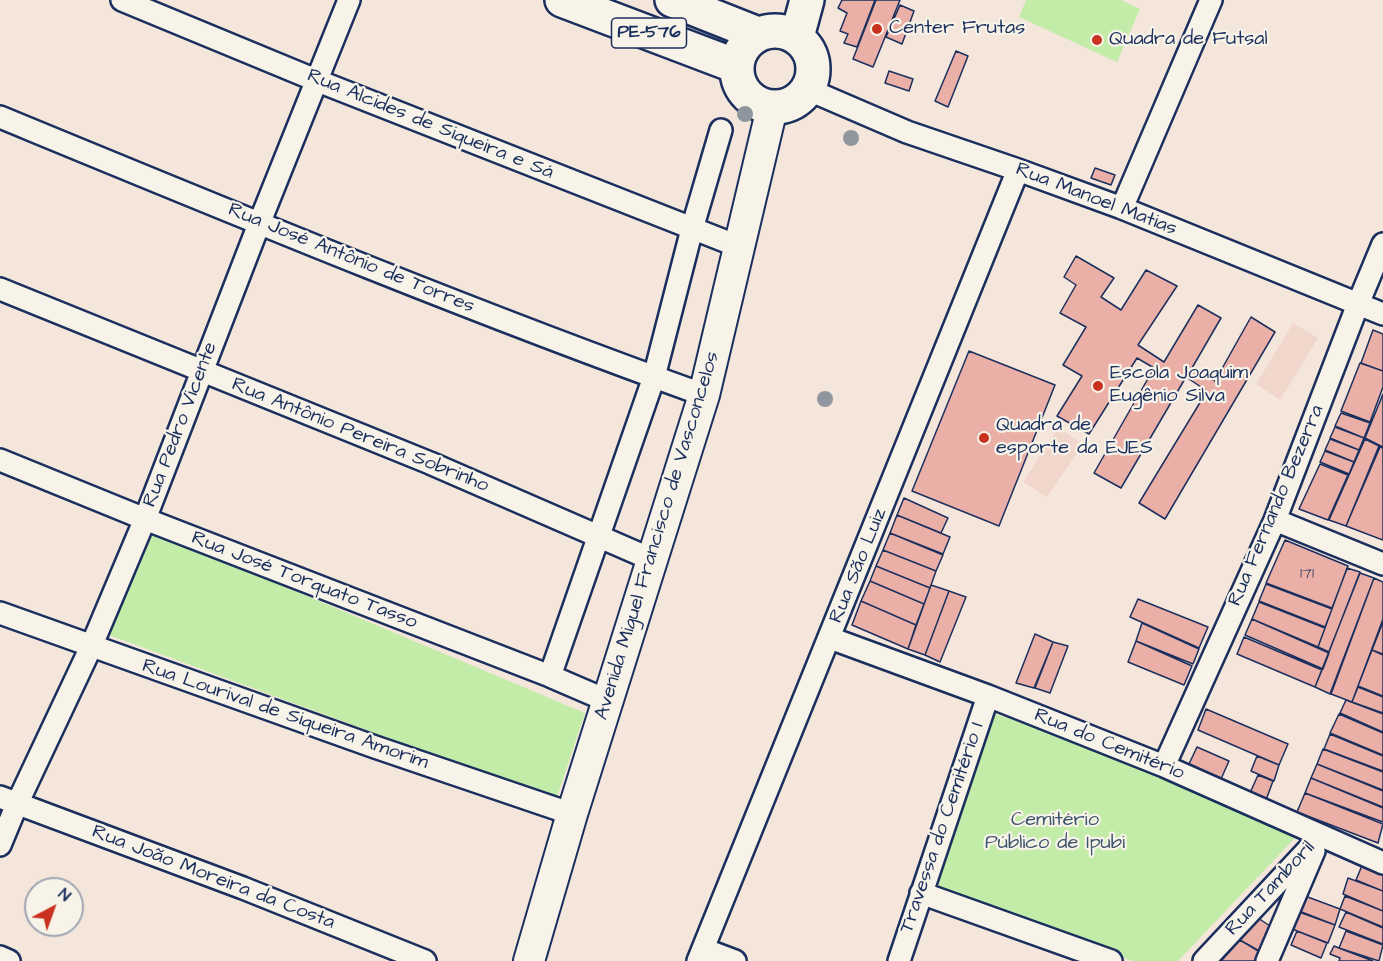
<!DOCTYPE html>
<meta charset="utf-8">
<style>
body{margin:0}
#map{position:relative;width:1383px;height:961px;overflow:hidden;background:#f4e6db;font-family:"Architects Daughter",sans-serif}
canvas{display:block}
.north{position:absolute;left:24px;top:877px;width:60px;height:60px;box-sizing:border-box;background:#f7f3e8;border:2px solid #9fa5b1;border-radius:50%;rotate:41deg;font-size:16px;font-weight:700;line-height:24px;text-align:center;color:#1b2f5e}
.north::after{content:'';display:block;margin:auto;width:21px;height:27px;background:#c8321e;clip-path:polygon(50% 0,100% 100%,50% 72%,0 100%)}
</style>
<div id="map">
<canvas width="1383" height="961"></canvas>
<div class="north">N</div>
</div>
<script>
const ctx = document.querySelector('canvas').getContext('2d');
ctx.lineJoin = 'round';
function fillPath(path, color) { ctx.fillStyle = color; ctx.fill(path, 'evenodd'); }
function trace(path, color, width, dash) { ctx.strokeStyle = color; ctx.lineWidth = width; ctx.lineCap = dash ? 'butt' : 'round'; ctx.setLineDash(dash || []); ctx.stroke(path); }
function drawText(font, color, halo, rows, align = 'center') {
  ctx.font = font + ' "Architects Daughter",sans-serif'; ctx.lineWidth = 4.5; ctx.setLineDash([]); ctx.textBaseline = 'middle'; ctx.strokeStyle = halo; ctx.fillStyle = color; for (const [text, x, y, turn = 0] of rows) {
    ctx.save(); ctx.translate(x, y); ctx.rotate((+turn || 0) * Math.PI / 180); ctx.textAlign = isNaN(turn) ? turn : align; if (halo) ctx.strokeText(text, 0, 0); ctx.fillText(text, 0, 0); ctx.restore();
  }
}
const built = new Path2D(`
 M1293,323L1318,338L1280,400L1256,384Z
 M1058,428L1083,444L1047,497L1023,482Z`);
const green = new Path2D(`
 M1026,0H1121L1140,9L1117,62L1019,17Z
 M150,530L585,713L556,800L109,635Z
 M995,714L1070,737L1290,830L1295,838L1178,961H1132L933,889Z`);
const building = new Path2D(`
 M842,0H875L857,47L844,43L848,34L840,31L847,13L838,8Z
 M876,0H900L873,67L853,59Z
 M900,5L914,11L902,44L886,37Z
 M956,51L968,56L948,107L935,101Z
 M889,71L913,79L909,91L885,83Z
 M1095,168L1115,175L1111,185L1091,178Z
 M1076,256L1114,278L1101,297L1121,310L1146,270L1177,286L1138,345L1164,362L1198,305L1221,318L1192,368L1215,381L1251,317L1275,332L1165,519L1139,503L1207,391L1186,377L1121,488L1094,473L1154,368L1137,358L1089,434L1057,416L1082,376L1063,365L1086,327L1060,313L1076,285L1064,277Z
 M1373,330L1383,334V371L1361,363Z
 M969,351L1055,385L999,526L912,491Z
 M1360,363L1383,371V387L1370,422L1341,411Z
 M1383,394V447L1365,438Z
 M1341,413L1370,423L1364,438L1335,426Z
 M1335,427L1364,438L1359,450L1330,438Z
 M1330,439L1359,450L1354,462L1325,450Z
 M1365,439L1379,446L1346,526L1329,520Z
 M1380,447L1383,448V540L1346,526Z
 M1325,451L1354,462L1349,474L1320,462Z
 M1320,464L1348,475L1328,520L1299,509Z
 M904,498L948,518L941,533L897,515Z
 M897,515L950,537L943,554L890,533Z
 M890,533L943,555L936,571L883,550Z
 M1285,540L1348,566L1332,608L1266,583Z
 M883,550L936,571L930,588L876,566Z
 M876,566L930,588L924,604L870,581Z
 M1347,568L1360,572L1329,652L1318,647Z
 M1360,573L1374,578L1330,694L1315,687Z
 M1374,578L1383,582V619L1352,702L1331,694Z
 M870,581L924,604L916,625L861,601Z
 M1266,584L1332,609L1325,627L1259,601Z
 M931,585L949,591L925,655L908,649Z
 M949,591L966,597L940,662L925,655Z
 M1138,599L1208,627L1199,648L1130,617Z
 M861,601L916,625L908,649L852,625Z
 M1259,602L1325,628L1318,647L1252,619Z
 M1252,619L1329,653L1323,669L1245,635Z
 M1383,622V654L1372,650Z
 M1142,623L1199,649L1193,664L1136,641Z
 M1035,634L1053,642L1034,688L1016,683Z
 M1244,637L1322,670L1315,687L1237,654Z
 M1136,641L1192,666L1184,685L1128,662Z
 M1053,642L1068,646L1050,693L1035,688Z
 M1372,650L1383,655V696L1358,686Z
 M1358,687L1383,697V713L1352,702Z
 M1346,700L1383,714V732L1340,713Z
 M1206,709L1288,744L1279,765L1198,730Z
 M1339,714L1383,733V755L1330,733Z
 M1330,734L1383,756V771L1324,749Z
 M1197,747L1229,761L1221,779L1189,764Z
 M1323,749L1383,772V790L1317,764Z
 M1257,756L1279,765L1274,781L1251,771Z
 M1317,764L1383,791V807L1311,778Z
 M1258,775L1273,781L1266,800L1250,793Z
 M1311,778L1383,808V822L1305,793Z
 M1305,793L1383,824L1378,843L1297,812Z
 M1363,863L1383,871V891L1356,880Z
 M1348,878L1383,891V911L1343,894Z
 M1305,896L1340,909L1335,925L1299,911Z
 M1345,896L1383,911V927L1340,909Z
 M1299,912L1335,925L1328,943L1292,929Z
 M1346,912L1383,928V944L1339,927Z
 M1258,918L1270,926L1261,952L1240,940Z
 M1297,931L1327,943L1321,958L1291,945Z
 M1346,931L1383,945L1379,961L1339,948Z
 M1240,940L1260,952L1257,961H1221Z
 M1334,946L1344,950L1373,961H1339L1340,958L1330,954Z`);
const street = new Path2D(`
 M122,0L318,81L740,247
 M807,89L907,132L1018,170L1122,208L1383,314
 M0,117C233,213 467,310 704,395
 M1122,208L1211,0
 M0,289L430,463L653,560
 M0,460L145,519L550,676L608,701
 M1275,520L1383,564
 M0,613L375,747L572,814
 M830,638L988,696L1164,766L1383,863
 M550,676L654,377L692,229L721,130
 M1164,766L1275,520L1358,304L1383,244
 M0,797L243,888L425,961
 M0,845L17,804L91,647L145,519L259,224L349,0
 M921,893L1111,961
 M703,949L735,961
 M0,957L9,961
 M698,961L1018,170
 M899,961L988,696
 M1204,961L1320,837
 M1267,961L1314,851`);
const secondary = new Path2D(`
 M529,961L572,814L704,395L772,108`);
const primary = new Path2D(`
 M562,0L736,66
 M672,0L758,34
 M737 69a38 38 0 1 1 76 0a38 38 0 1 1-76 0Z
 M797,37L807,0`);
const trees = [
 [745,114],
 [851,138],
 [825,399]
];
const markers = [
 [877,29,6,"#c8321e"],
 [1097,40,6,"#c8321e"],
 [1098,386,6,"#c8321e"],
 [984,438,6,"#c8321e"]
];
const numberNames = [
 ["171",1307,575]
];
const shields = [
 [649,33,75]
];
const shieldNames = [
 ["PE-576",649,33]
];
const poiNames = [
 ["Center Frutas",889,29],
 ["Quadra de Futsal",1109,40],
 ["Escola Joaquim",1110,374],
 ["Eugênio Silva",1110,397],
 ["Quadra de",996,426],
 ["esporte da EJES",996,449]
];
const streetNames = [
 ["Rua Alcides de Siqueira e Sá",430,125,22],
 ["Rua Manoel Matias",1096,200,21],
 ["Rua José Antônio de Torres",351,259,22],
 ["Rua Pedro Vicente",181,425,-69],
 ["Rua Antônio Pereira Sobrinho",360,436,22],
 ["Rua Fernando Bezerra",1277,506,-67],
 ["Avenida Miguel Francisco de Vasconcelos",658,536,-73],
 ["Rua São Luiz",859,566,-68],
 ["Rua José Torquato Tasso",304,581,21],
 ["Rua Lourival de Siqueira Amorim",285,715,19],
 ["Rua do Cemitério",1109,745,22],
 ["Travessa do Cemitério I",943,828,-71],
 ["Rua João Moreira da Costa",213,878,21],
 ["Rua Tamboril",1271,889,-47]
];
const parkNames = [
 ["Cemitério",1055,821],
 ["Público de Ipubi",1055,844]
];
fillPath(built, '#f1d6cb');
fillPath(green, '#c3eca8');
fillPath(building, '#eab0a7');
trace(building, '#1b2f5e', 1.5);
trace(street, '#1b2f5e', 26);
trace(secondary, '#1b2f5e', 34);
trace(primary, '#1b2f5e', 38);
trace(street, '#f7f3e8', 21);
trace(secondary, '#f7f3e8', 30);
trace(primary, '#f7f3e8', 33);
ctx.fillStyle = '#8f969e';
for (const [x, y] of trees) { ctx.beginPath(); ctx.arc(x, y, 8, 0, 2 * Math.PI); ctx.fill(); }
for (const [x, y, r, color] of markers) { const dot = new Path2D(); dot.arc(x, y, r, 0, 2 * Math.PI); ctx.fillStyle = color; ctx.fill(dot); trace(dot, '#f7f3e8', 2); }
drawText('16px', '#4f4f70', null, numberNames);
for (const [x, y, w] of shields) { const box = new Path2D(); box.roundRect(x - w / 2, y - 15, w, 30, 4.5); ctx.fillStyle = '#f7f3e8'; ctx.fill(box); trace(box, '#1b2f5e', 1.5); }
drawText('bold 18px', '#1b2f5e', null, shieldNames);
drawText('20px', '#1b2f5e', '#f7f3e8', poiNames, 'left');
drawText('20px', '#1b2f5e', '#f7f3e8', streetNames);
drawText('20px', '#3d556d', '#f7f3e8', parkNames);
</script>
